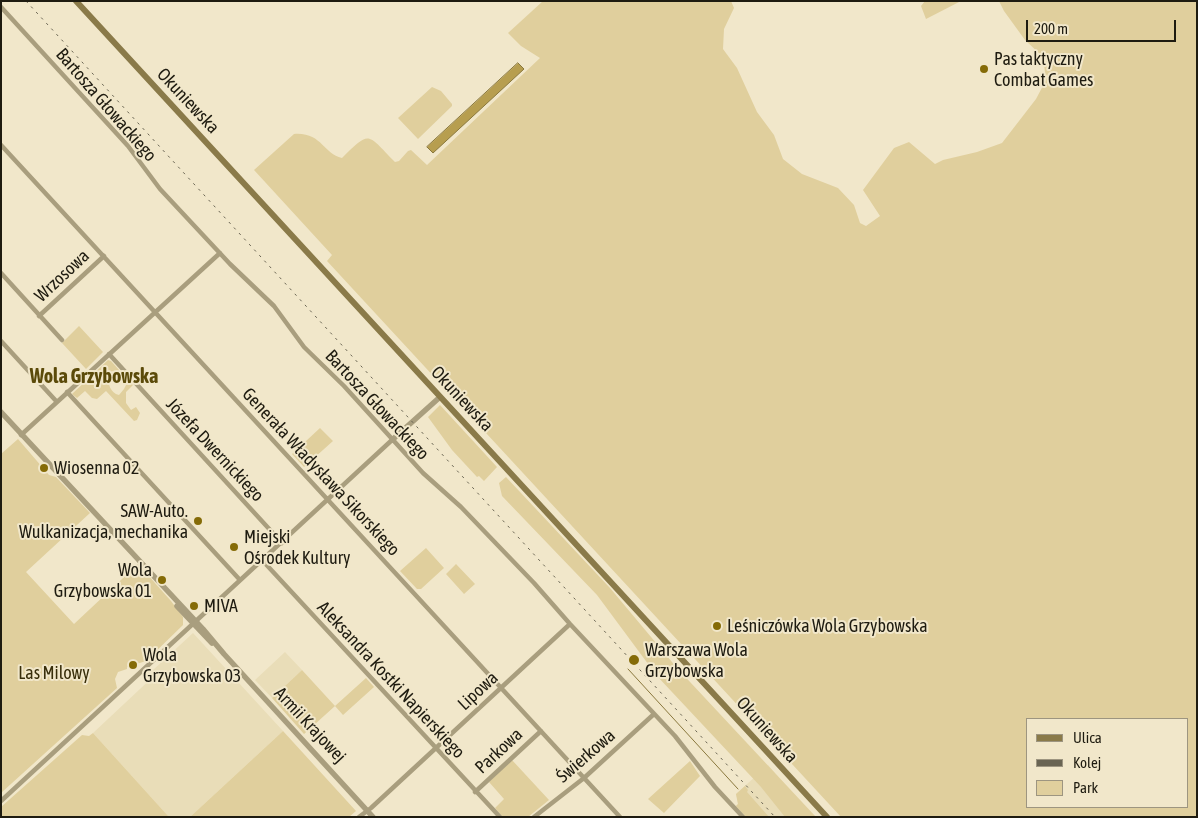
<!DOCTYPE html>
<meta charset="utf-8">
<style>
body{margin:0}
#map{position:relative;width:1198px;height:818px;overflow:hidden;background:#f1e7ca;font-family:"Asap Condensed",sans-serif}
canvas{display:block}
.frame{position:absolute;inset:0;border:2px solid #1e1b10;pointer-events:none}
.legend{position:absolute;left:1026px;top:718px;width:162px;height:90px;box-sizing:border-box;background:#f1e7ca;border:1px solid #9d9580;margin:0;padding:6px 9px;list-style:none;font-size:15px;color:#1e1b10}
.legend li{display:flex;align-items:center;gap:10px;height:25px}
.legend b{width:25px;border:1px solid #9d9580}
.scale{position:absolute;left:1026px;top:20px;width:150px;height:22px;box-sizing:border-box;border:2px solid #1e1b10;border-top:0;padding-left:6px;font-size:15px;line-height:18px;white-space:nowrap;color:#1e1b10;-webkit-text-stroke:4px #f1e7ca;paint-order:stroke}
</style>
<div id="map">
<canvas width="1198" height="818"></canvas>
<div class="frame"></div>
<ul class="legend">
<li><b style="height:6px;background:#8a7a49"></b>Ulica</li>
<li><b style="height:6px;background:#696452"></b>Kolej</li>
<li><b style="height:14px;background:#e0cf9d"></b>Park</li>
</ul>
<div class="scale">200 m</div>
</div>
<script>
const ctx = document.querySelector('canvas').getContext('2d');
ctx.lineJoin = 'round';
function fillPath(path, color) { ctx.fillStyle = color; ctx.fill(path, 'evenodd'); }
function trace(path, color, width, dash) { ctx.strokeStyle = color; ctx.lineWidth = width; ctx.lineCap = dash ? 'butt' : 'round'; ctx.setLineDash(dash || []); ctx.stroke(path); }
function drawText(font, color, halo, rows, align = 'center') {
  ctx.font = font + ' "Asap Condensed",sans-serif'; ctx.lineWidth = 4; ctx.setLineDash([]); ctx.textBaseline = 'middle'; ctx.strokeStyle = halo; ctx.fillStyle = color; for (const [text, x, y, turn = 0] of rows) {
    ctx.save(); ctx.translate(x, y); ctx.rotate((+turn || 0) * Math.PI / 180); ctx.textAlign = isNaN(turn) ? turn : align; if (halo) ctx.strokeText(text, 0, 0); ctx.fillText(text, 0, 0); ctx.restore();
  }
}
const built = new Path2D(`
 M193,633L283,731L190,817H169L93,733L156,674L153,670Z
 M285,652L302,670L272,698L255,680Z
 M768,765L813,817H746L736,806L738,804L736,794Z`);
const green = new Path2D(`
 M543,1H731L734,8L724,29L723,49L737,68L757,112L774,135L783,159L802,174L838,188L854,205L860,223L866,226L880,216L863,190L894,148L909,142L935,164L943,160L977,152L1002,143L1036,99L1046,80L1043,57L1025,40L1004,11L999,1H1197V817H841L327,261L332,255L254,170L294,134C322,132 323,154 342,158C371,129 367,134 395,162L399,161L408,151L411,150L427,165L540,58L521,46L508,33ZM1027,719H1187V807H1027Z
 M925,1H961L926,19L921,6Z
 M432,87L441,91L452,104V106L418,139L398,118Z
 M79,326L103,352L86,369L62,343Z
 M108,360L111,361L119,370L117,373L112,371L107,377C109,384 110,393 119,395L124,389L128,381L133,385L126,392V403L131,410L136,407L140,413L137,420L134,421L106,391L97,399L92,398L85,391L77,398L72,394Z
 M440,405L497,467L484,481L479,476L477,477L452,450L428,417Z
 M320,428L333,441L304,467L292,454Z
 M18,439L49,475L56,477L90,513L26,572L74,624L138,564L171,601L183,617V625L146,661L127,667V669L118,672L115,679L117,688L1,793V454Z
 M506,477L610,588L677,668L816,817H785L761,787L657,676L597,595L502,496L499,483Z
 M426,548L444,568L421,589H417L400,571Z
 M456,564L475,584L464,594L446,574Z
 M302,670L335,706L366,678L374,687L343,715L335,706L304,734L272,698Z
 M283,731L356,811L349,817H190Z
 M93,733L169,817H1V807L82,735L89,736Z
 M512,760L549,800L528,817H503L495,808L504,799L489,782Z
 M690,761L700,776L664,813L648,799Z
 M745,786L748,790L747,792L769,817H746L736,806L738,804L736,794Z`);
const water = new Path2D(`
 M518,63L524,69L433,153L427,147Z`);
const stream = new Path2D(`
 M628,669L738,789`);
const minor = new Path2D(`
 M1,7L128,146L160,189L230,264L274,306L304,347L344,386L423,473L461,507L534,583L570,624L675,736L715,787L743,817
 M1,145L620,817
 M1,273L62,340
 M39,316L104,256
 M1,341L57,402
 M109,354L282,543
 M67,392L240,580
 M21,435L220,253
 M262,560L500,817
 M475,792L541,731
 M1,801L392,440
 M359,817L371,808L570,624
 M534,817L584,778L654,714`);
const tertiary = new Path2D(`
 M1,412L203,629L224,654L373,817
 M392,440L440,397
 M177,606L212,643`);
const secondary = new Path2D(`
 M76,1L827,817`);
const rail = new Path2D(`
 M26,1L775,817`);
const markers = [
 [984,69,5,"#856b07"],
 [44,468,5,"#856b07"],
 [198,521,5,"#856b07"],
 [234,547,5,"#856b07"],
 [162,580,5,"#856b07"],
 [194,606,5,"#856b07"],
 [717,626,5,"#856b07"],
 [634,660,6,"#856b07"],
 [133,665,5,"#856b07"]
];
const poiNames = [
 ["Pas taktyczny",994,59],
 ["Combat Games",994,80],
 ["Wiosenna 02",54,468],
 ["SAW-Auto.",188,511,"right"],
 ["Wulkanizacja, mechanika",188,532,"right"],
 ["Miejski",244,537],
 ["Ośrodek Kultury",244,558],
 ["Wola",152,570,"right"],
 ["Grzybowska 01",152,591,"right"],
 ["MIVA",204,606],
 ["Leśniczówka Wola Grzybowska",727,626],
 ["Warszawa Wola",645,650],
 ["Grzybowska",645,671],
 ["Wola",143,655],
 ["Grzybowska 03",143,676]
];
const streetNames = [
 ["Okuniewska",188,101,47],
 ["Bartosza Głowackiego",106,105,49],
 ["Wrzosowa",62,276,-43],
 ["Okuniewska",462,399,47],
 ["Bartosza Głowackiego",377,405,47],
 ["Józefa Dwernickiego",215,450,47],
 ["Generała Władysława Sikorskiego",321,472,47],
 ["Aleksandra Kostki Napierskiego",391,680,47],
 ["Lipowa",478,691,-43],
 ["Armii Krajowej",310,725,47],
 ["Okuniewska",767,730,48],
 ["Parkowa",499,751,-43],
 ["Świerkowa",586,756,-41]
];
const parkNames = [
 ["Las Milowy",54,673]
];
const quarterNames = [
 ["Wola Grzybowska",94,377]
];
fillPath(built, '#e9ddb8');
fillPath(green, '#e0cf9d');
fillPath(water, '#b79e4f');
trace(water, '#89773c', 1);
trace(stream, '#89773c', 1);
trace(minor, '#a99e7e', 4.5);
trace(tertiary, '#a99e7e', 5.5);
trace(secondary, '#8a7a49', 6);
trace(rail, '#696452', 1, [2.5, 5]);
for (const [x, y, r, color] of markers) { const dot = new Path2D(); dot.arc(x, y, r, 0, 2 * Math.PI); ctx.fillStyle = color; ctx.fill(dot); trace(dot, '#f1e7ca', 2); }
drawText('18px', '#1e1b10', '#f1e7ca', poiNames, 'left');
drawText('18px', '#1e1b10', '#f1e7ca', streetNames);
drawText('18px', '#382e0a', '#f1e7ca', parkNames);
drawText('bold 20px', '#5b4a09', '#f1e7ca', quarterNames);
</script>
